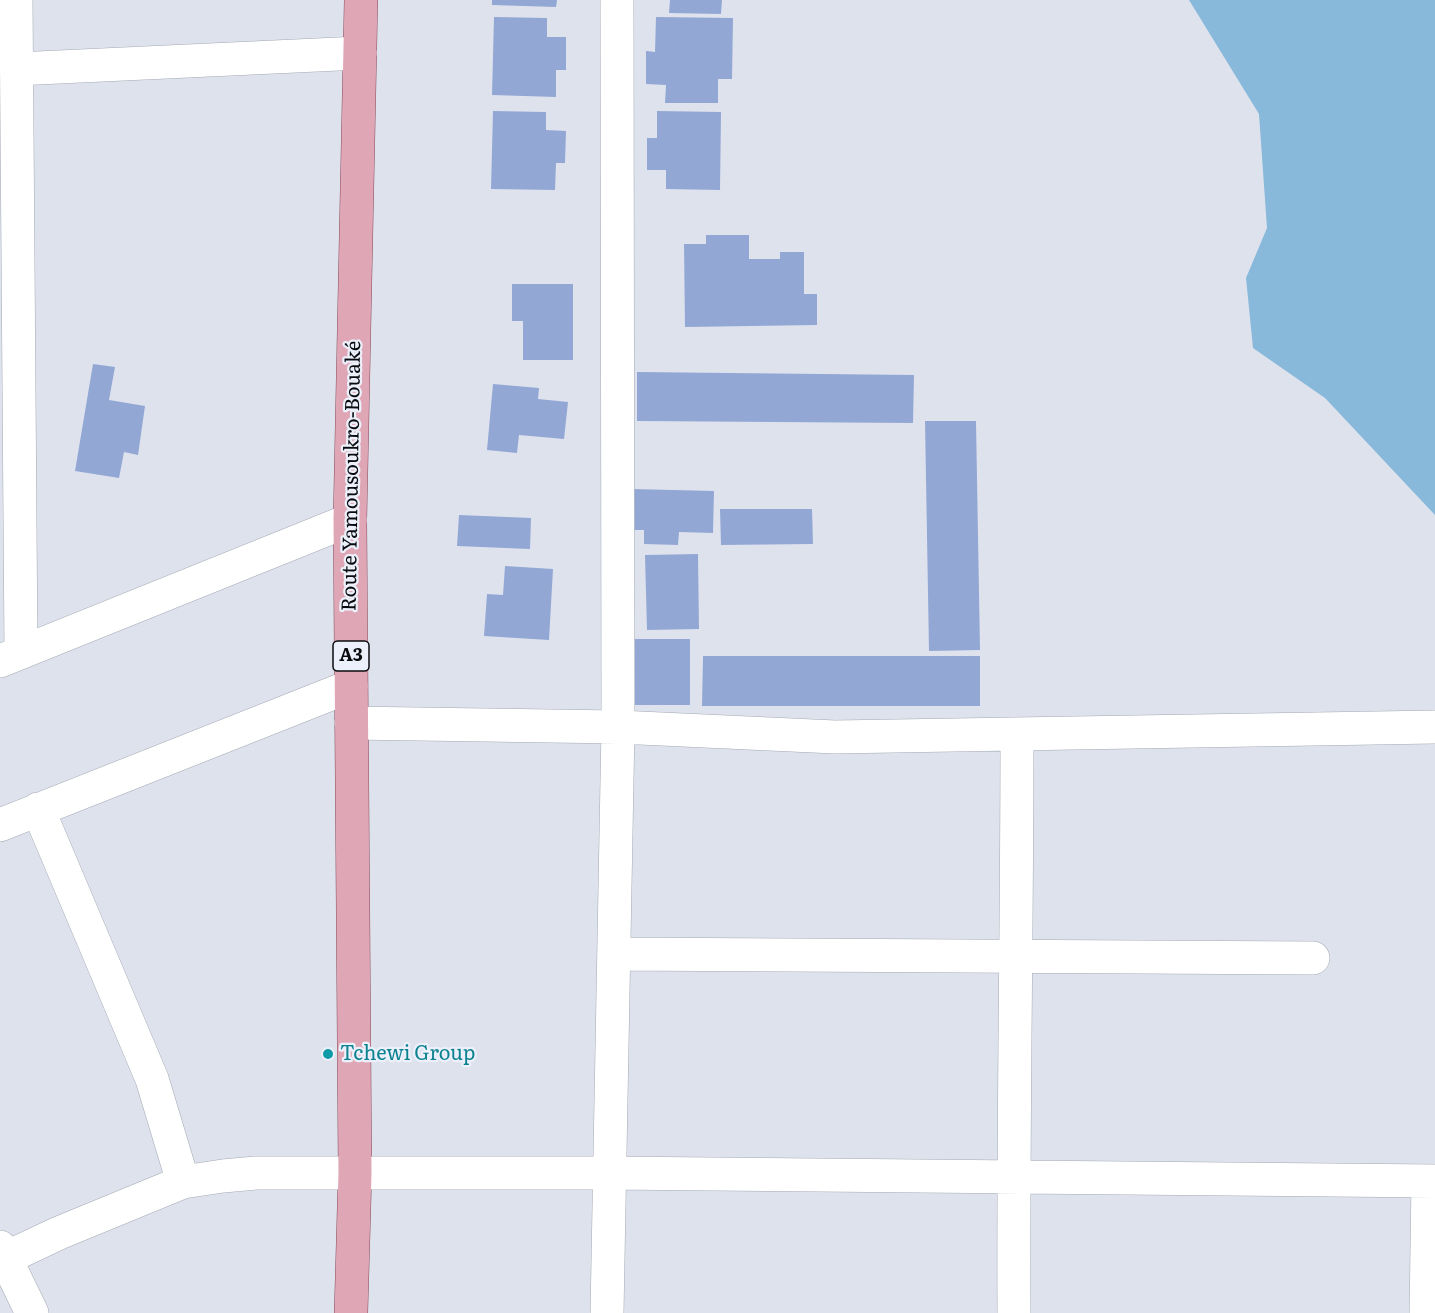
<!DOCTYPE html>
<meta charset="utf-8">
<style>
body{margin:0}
canvas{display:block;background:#dde2ed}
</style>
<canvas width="1435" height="1313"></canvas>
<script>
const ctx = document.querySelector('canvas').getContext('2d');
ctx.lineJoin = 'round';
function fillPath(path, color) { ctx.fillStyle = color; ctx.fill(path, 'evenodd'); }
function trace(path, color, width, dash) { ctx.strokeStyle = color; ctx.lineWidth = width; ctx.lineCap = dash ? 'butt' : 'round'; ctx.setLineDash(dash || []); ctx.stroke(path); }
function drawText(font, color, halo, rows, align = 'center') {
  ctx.font = font + ' Literata,serif'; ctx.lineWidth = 4.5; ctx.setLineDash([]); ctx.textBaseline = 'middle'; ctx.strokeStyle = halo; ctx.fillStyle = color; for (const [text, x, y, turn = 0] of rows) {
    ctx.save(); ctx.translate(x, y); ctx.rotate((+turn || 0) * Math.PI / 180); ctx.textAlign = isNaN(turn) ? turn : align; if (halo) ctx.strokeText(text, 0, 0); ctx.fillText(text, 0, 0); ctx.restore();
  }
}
const water = new Path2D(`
 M1189,0H1435V515L1325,398L1253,348L1246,278L1267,228L1259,114Z`);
const building = new Path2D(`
 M492,0H557L556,7L492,5Z
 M670,0H722L721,14L669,13Z
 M494,17L547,18V37H566V70H556V97L492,95Z
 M656,17L733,18L732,79H718V103H665L666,85L646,84V51L655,52Z
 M493,111L546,112V130L566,131L565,163H556L555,190L491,189Z
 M657,111L721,112L720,190L666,189V170H647V138H657Z
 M706,235H749V259H780V252H804V294H817V325L685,327L684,244H706Z
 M512,284H573V360H523V321H512Z
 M93,364L115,367L109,400L145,406L138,455L124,452L119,478L75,471Z
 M637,372L914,375L913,423L637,421Z
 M493,384L539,388L538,399L568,402L564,439L519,435L517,453L487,450Z
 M925,421H976L980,650L929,651Z
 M632,489L714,491L713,533L679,532L678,545L644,544V530H631Z
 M720,509H812L813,544L721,545Z
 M459,515L531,518L530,549L457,546Z
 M698,554L699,629L647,630L645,555Z
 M505,566L553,569L549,640L484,636L487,594L503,595Z
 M630,639H690V705H630Z
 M703,656H980V706H702Z`);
const minor = new Path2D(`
 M16,0L21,651
 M16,69L360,53
 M0,661L350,520
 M351,723L618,727L835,737L1435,727
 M38,809L152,1079L183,1182
 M0,825L351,686
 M614,954L1313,958
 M0,1247L32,1313
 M6,1258L59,1233L183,1182L223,1176L256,1173H610L1435,1181
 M607,1313L618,727L617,0
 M1014,1313C1013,1120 1017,927 1017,734
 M1426,1313L1428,1181`);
const major = new Path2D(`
 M351,1313L355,1173L350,520L361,0`);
const markers = [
 [328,1054,6,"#0f9aa8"]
];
const shields = [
 [351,656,36]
];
const shieldNames = [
 ["A3",351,656]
];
const streetNames = [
 ["Route Yamousoukro-Bouaké",352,476,-89]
];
const cultureNames = [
 ["Tchewi Group",340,1054]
];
fillPath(water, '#88b8da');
fillPath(building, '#93a7d5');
trace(minor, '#a4a9b4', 34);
trace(major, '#874b5b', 34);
trace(minor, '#fff', 33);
trace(major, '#dfa7b5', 33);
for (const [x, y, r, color] of markers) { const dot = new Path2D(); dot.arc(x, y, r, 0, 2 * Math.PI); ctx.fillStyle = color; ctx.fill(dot); trace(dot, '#ebf0fb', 2); }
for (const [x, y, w] of shields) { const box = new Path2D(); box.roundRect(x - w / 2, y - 15, w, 30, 4.5); ctx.fillStyle = '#ebf0fb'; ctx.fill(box); trace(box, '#0a0b0f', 1.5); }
drawText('bold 18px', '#0a0b0f', null, shieldNames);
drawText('20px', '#0a0b0f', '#ebf0fb', streetNames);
drawText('20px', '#0d838f', '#ebf0fb', cultureNames, 'left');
</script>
